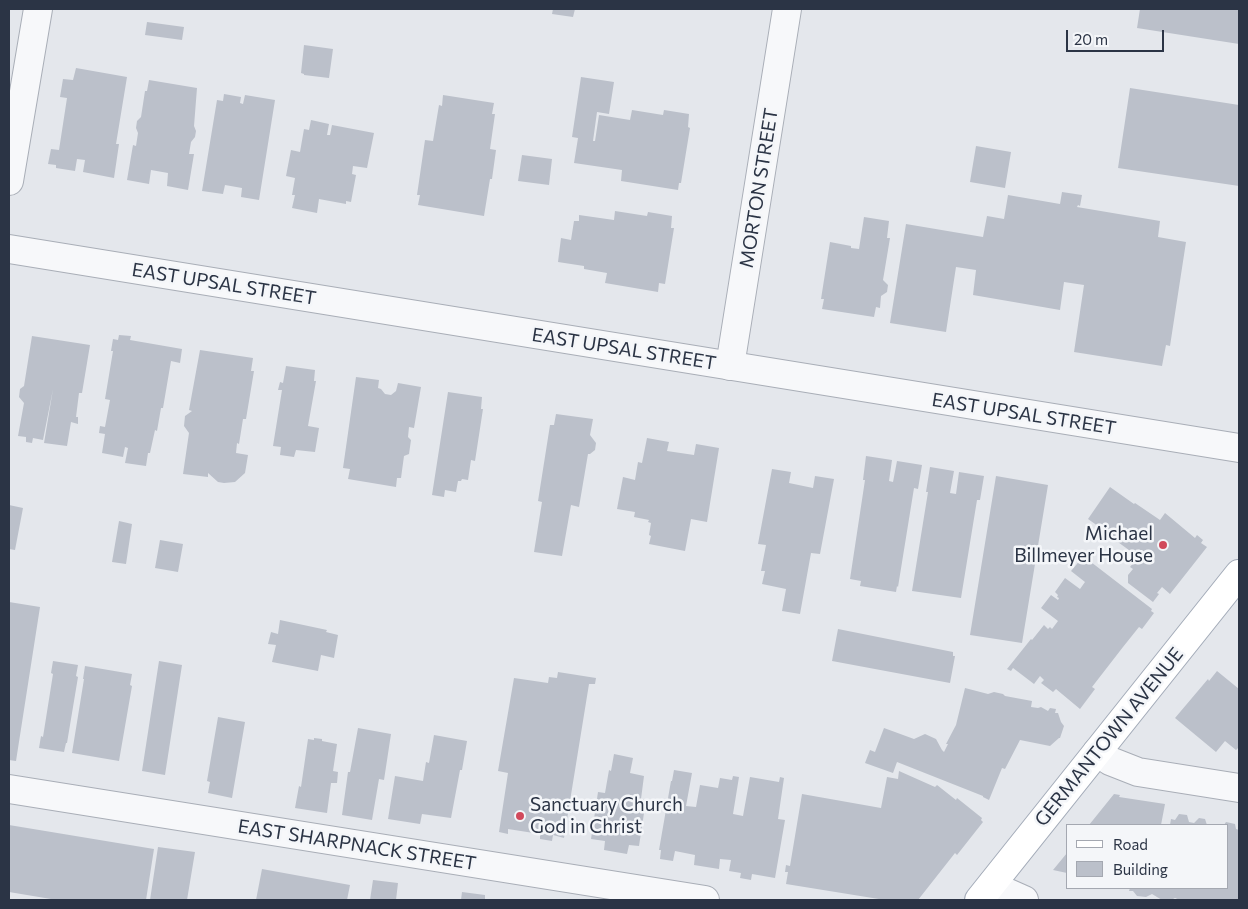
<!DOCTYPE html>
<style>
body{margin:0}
#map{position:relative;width:1248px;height:909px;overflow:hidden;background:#e4e7ec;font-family:Commissioner,sans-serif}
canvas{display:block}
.frame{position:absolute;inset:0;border:10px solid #2b3445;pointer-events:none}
.legend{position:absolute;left:1066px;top:824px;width:162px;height:65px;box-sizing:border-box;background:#f4f6f9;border:1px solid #a4a8b1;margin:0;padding:6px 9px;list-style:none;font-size:15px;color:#2b3445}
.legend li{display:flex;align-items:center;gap:10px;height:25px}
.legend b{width:25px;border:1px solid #a4a8b1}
.scale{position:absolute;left:1066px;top:30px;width:98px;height:22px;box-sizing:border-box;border:2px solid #2b3445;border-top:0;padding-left:6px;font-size:15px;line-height:18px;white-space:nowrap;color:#2b3445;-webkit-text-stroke:4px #f4f6f9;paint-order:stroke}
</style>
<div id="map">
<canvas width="1248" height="909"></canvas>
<div class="frame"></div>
<ul class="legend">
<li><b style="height:6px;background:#fff"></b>Road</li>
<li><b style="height:14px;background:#bbc0ca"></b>Building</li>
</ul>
<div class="scale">20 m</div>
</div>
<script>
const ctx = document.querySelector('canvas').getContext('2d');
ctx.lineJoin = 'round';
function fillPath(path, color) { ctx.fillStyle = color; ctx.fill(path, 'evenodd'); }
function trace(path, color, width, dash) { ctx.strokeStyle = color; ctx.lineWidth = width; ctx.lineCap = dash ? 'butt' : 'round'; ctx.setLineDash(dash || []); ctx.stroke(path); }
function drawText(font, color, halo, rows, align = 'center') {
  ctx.font = font + ' Commissioner,sans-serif'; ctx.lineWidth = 5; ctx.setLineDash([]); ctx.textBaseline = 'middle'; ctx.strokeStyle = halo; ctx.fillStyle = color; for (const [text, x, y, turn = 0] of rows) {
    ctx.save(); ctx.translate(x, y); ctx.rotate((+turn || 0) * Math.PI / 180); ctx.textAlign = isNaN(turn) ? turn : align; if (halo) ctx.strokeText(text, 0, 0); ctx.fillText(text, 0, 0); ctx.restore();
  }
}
const building = new Path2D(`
 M553,9H575L573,17L552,14Z
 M1140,9H1239V44L1137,28Z
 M147,22L184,27L182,40L145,35Z
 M304,45L333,49L329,78L304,75V74L301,73Z
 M76,68L127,77L116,144H119L114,178L83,172L85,160L77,159L75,171L56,168V165L48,164L51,149L59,150L67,98L60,97L63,79L73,80Z
 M581,77L614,82L609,114L597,112L593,141H595L599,115L630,120L632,110L663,115L664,110L689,114L688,127L690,128L681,183H679L678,190L621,181L622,170L574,163L578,138L572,137Z
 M149,80L197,88L194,126L196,131L195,137L191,142L189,154H194L188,190L167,186L168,173L151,170L149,184L127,180L133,145L136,146L138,133L136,128L137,121L141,117L145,91H147Z
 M1130,88L1239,105V186L1118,168Z
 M224,94L241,97L240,103L243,104L245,95L275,100L259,200L241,197L242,188L225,185L223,194L202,191L217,100L223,101Z
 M443,95L494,103L492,114H495L490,149L496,150L492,179H490L484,216L418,205L420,195H417L425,140L433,141L439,105L442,106Z
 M311,120L329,124L327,135H330L332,125L374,133L367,168L353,166L352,174L356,175L351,202L346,201V204L319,199L317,213L292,208L295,195H292L295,178L286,176L291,150L300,152L304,129L309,130Z
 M976,146L1011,152L1005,188L970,182Z
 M522,155L552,159L549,185L518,181Z
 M1062,192L1082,195L1080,206L1078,205L1077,207L1160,221L1158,237L1186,242L1170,346L1166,345L1162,366L1074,352L1084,285L1064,282L1060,310L973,295L976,270L956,267L946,332L890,323L906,224L983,237L987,216L1004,219L1008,195L1060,204Z
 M615,211L647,216L648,212L672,216L671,228H674L665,284L659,283L658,292L605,283L607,273L584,269V266L558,262L561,238L571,240L574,221H579V215L614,220Z
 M864,217L889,221L887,238H890L883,280L888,285L887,292L881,296L880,308L876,307L874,317L822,309L824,299H821L830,242L851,246V248L859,249Z
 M119,335L131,336L130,340L182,349L180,363L171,361L163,408H161L157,431L155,430L150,453H148L146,466L125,463L128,448L125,447L123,457L102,453L105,434L99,433L100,426L105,427L110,400L105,399L113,351H111L113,339L118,340Z
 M32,336L90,345L82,393H79L76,417H78V424L71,422L67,446L44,443L53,389L43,440L33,438L32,443L26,442V437L18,436L24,403L19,397L20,389L24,386Z
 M200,350L253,358L251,371H254L246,419H243L239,444L237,443L236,453L248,455L245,473L235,482L224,483L218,482L208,473V477L183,474L189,433L184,426L185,416L192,411L189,410Z
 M286,366L315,370L314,381H316L308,426L319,428L315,452L296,450L294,457L280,455L281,447L273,446L282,390H278L280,382L283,383Z
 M356,377L379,380L378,388L381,389L385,394L391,395L396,391L398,383L421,387L414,428L409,427L408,437L411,440L409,454L404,456L401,478H397L396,487L348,479L350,469L343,468Z
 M448,392L482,397L481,409H483L475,461L471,460L468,480L462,479L461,481H458L456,492L445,490L444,497L432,495Z
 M556,414L593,419L590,435L596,443L595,450L590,454H588L579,507L571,505L562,556L534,552L542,502L538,501L550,425H554Z
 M647,438L669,442L667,451L694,455L696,444L719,448L707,522L691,519L685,551L649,544L651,536L649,535L651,523L648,522L649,520L634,517L635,512L617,509L623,477L635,480L638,462L642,463Z
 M866,456L892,460L889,481L893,482L897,461L922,465L918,489L914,488L898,587L897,586L896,592L860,586L861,581L850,579L865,480H863Z
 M930,467L954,471L950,493L956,494L959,472L984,476L980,500H977L961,598L912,591L928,492H926Z
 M772,469L791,472L789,483L813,488L815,476L834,479L820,554L811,553L800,614L782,611L786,589L762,584L765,571H761L766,545L758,544Z
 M996,476L1048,485L1022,643L970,635Z
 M1110,487L1134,504L1135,503L1160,520L1165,513L1195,538L1197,535L1203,540L1201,543L1207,547L1170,594L1162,587L1157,593L1159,594L1153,602L1128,583V575L1133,569L1130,567L1134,562L1129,558L1133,553L1111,537L1112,536L1088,519Z
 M9,505L23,508L15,550L9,549Z
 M119,521L132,524L126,564L112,562Z
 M160,540L183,544L178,572L155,568Z
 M1082,558L1086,561L1087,559L1152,609L1151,611L1154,613L1142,629L1139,627L1123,647L1092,687L1095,689L1080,709L1056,689L1053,692L1041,683L1044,680L1040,676L1034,684L1013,668L1011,671L1007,669L1031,639L1032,640L1044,625L1048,629L1050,627L1052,629L1058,621L1041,608L1051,595L1058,600L1059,598L1057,597L1058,595L1055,592L1065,578L1080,589L1085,582L1071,571Z
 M9,602L40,607L16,761L9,760Z
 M280,620L327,630L326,632L338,635L334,658L321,655L318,671L272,662L276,645L268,644L271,632L278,634Z
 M838,629L953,652V656H955L950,683L832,661Z
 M53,661L78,665L76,676L78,677L67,743H66L64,752L39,748L41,736L43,737L53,674L51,673Z
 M159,661L182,665L165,775L142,771Z
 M85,666L132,674L130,685L132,686L119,761L72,753L84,679H83Z
 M1217,671L1239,689V747L1236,750L1225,741L1216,752L1175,718L1208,679L1209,681Z
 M558,672L596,678L595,684H589L564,838L553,835L552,841L540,839V834L508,829V834L499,832L508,773L498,771L514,678L548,683L549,677L557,678Z
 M965,688L988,694L994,692L1003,694L1005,696L1032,701L1031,707L1038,708L1041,707L1048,711L1050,708L1056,709L1055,713H1058L1061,722L1064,726L1060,738H1059L1050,746L1020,740L1005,769L1002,768L989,800L983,797V796L897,762L893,773L865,763L870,750L875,752L884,728L914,739L925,734L936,739L942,750L944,752L948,744H946L956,725Z
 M218,717L245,722L232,798L208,793L210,782L207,781Z
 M358,728L391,734L384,780L379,779L372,820L342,815L348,772H350Z
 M434,735L467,741L462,770H460L451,818L422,814L420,824L388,819L395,776L423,781L426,762L429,763Z
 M314,738L322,739V741L337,744L333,771L338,772L337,783H331L327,813L295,808L299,786L301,787L308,739L314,740Z
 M614,754L633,758L630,773L644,776L641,799L646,800L639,846L629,845L627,854L604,850L605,841L591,839L598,792L605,793L609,770L611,771Z
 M674,770L692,773L686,806L696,807L700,785L718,788L720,778L732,780L733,776L739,777L733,814L743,816L750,777L779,782L780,777L784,778L778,819L785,820L775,878L752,874L751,880L740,878L741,873L729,871L731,860L720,859L719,869L694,865L695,855L675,851L673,861L660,859L661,850H659L671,781H672Z
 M899,771L935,787L937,785L956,800L957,798L982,818L981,820L983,822L957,855L955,853L918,900H885L786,884L788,872H785L786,865L790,866L802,794L881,808L887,777L898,779Z
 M1114,794L1120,795L1119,797L1165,804L1161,825H1089Z
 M1179,814L1187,815L1189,822L1194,823L1199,818L1205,819L1207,825H1170L1171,819L1175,820Z
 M1226,822L1235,824L1236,829L1239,830V900H1180L1175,898L1171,900H1162L1152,894L1146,897L1137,896L1133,891H1129L1130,888H1227V825H1224Z
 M9,825L154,849L146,900H57L9,892Z
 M158,847L195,852L187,900H150Z
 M1067,853V873L1053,870Z
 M262,869L350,885L347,900H256Z
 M373,880L398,883L396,900H370Z
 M462,892L485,895V900H461Z`);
const minor = new Path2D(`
 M9,181L38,9
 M730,366L787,9
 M1097,752L1110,761L1138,772L1239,788
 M9,789L705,900
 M993,883L1006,892L1024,900`);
const tertiary = new Path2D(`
 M9,249L1239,448`);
const primary = new Path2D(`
 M979,900L1239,574`);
const markers = [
 [1163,545,5,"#d1495b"],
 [520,816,5,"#d1495b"]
];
const streetNames = [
 ["MORTON STREET",759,188,-81],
 ["EAST UPSAL STREET",224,284,9],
 ["EAST UPSAL STREET",624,349,9],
 ["EAST UPSAL STREET",1024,414,9],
 ["GERMANTOWN AVENUE",1109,737,-51],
 ["EAST SHARPNACK STREET",357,845,9]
];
const poiNames = [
 ["Michael",1153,534],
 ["Billmeyer House",1153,556],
 ["Sanctuary Church",530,805,"left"],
 ["God in Christ",530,827,"left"]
];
fillPath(building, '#bbc0ca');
trace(minor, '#a9aeb7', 30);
trace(tertiary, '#a9aeb7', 30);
trace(primary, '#a3abb8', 30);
trace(minor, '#f7f8fa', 28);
trace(tertiary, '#f7f8fa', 28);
trace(primary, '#fff', 28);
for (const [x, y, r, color] of markers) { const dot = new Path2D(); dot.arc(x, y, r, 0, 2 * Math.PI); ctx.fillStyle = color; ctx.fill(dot); trace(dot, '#f4f6f9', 2); }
drawText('19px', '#2b3445', '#f4f6f9', streetNames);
drawText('19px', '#2b3445', '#f4f6f9', poiNames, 'right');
</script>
